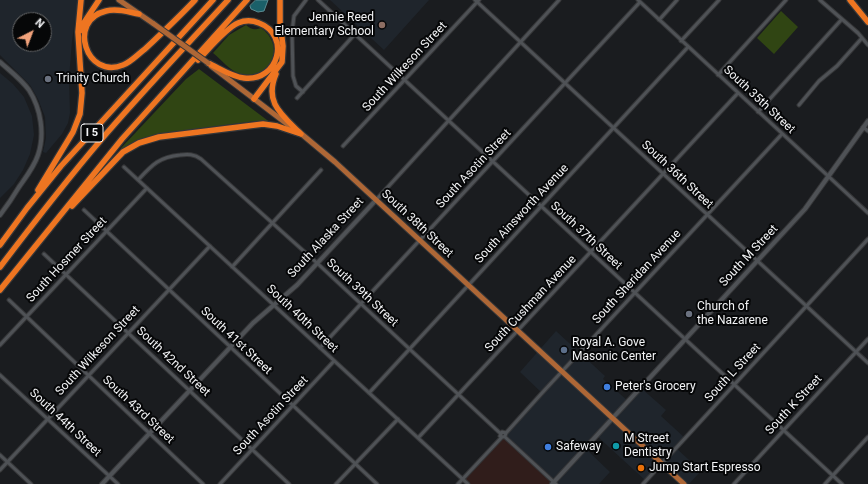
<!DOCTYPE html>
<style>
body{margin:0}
#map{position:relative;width:868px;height:484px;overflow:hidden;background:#1a1c1f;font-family:Roboto,sans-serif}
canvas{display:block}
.north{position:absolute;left:12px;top:12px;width:40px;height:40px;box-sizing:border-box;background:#060708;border:1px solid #656667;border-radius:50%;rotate:42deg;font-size:11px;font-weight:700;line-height:16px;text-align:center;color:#f3f4f6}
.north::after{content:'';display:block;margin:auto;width:14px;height:18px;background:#f1a27b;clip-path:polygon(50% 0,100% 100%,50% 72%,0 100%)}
</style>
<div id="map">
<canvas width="868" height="484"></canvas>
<div class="north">N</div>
</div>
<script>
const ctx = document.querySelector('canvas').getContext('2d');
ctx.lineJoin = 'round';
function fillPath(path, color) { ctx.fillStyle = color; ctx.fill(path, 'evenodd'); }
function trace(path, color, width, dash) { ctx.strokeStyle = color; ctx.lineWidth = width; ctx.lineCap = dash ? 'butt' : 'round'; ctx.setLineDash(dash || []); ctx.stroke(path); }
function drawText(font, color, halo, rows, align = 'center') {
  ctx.font = font + ' Roboto,sans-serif'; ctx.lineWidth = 4; ctx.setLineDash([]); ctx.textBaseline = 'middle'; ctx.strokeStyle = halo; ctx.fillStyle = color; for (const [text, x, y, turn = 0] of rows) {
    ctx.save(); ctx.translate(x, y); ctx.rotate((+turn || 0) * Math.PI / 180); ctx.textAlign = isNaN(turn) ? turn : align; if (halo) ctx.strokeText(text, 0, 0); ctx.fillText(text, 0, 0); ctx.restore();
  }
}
const built = new Path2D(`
 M0,0H78L72,41L69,78L70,113L68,123L62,134L46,153L43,152L46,138L45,117L38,99L30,85L0,55ZM20,20H44V44H20Z
 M330,0H429L384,50Z
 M0,73L13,84L24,97L32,116L34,135L30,154L23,170L14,184L0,198Z
 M556,331L605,376L603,379L628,401L641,388L666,410L661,416L685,438L676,448L701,471L689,484H684L662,463L646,481L597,436L585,448L610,472L599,484H556L503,436L542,393L520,372Z`);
const industrial = new Path2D(`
 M503,436L554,482L552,484H468L463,479Z`);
const green = new Path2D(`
 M781,11L798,27L774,54L757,38Z
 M246,25C252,30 254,30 261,28C288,47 269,84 240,74C229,70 222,60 213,53L229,35Z
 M199,69L271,123L256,121L158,134L128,145L121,151V148L186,79Z`);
const water = new Path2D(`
 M256,0H268L264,11L258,12L251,9L250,6Z`);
const minor = new Path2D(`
 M318,0L842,484
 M475,0L868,363
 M638,0L868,213
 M820,0L858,33L868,45
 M659,20L677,0
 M681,41L719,0
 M718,75L786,0
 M303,92L296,86L293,76L292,32L294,16L306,0
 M297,98L355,34
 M799,105L819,81L837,66L862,38
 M758,112L842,19
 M863,127L868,131
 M343,146L479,0
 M124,167L468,484
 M138,180C152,165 159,157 180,155C188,154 194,154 201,159L317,263L500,433
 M376,200L559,0
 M84,210L377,484
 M44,254L289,484
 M232,267L321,170
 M9,300L203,484
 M0,345L147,188
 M320,348L640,2
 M0,375L118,484
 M369,393L688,47
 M506,433L502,432L500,436L503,437L505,436L506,433L542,393L782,134
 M505,437L556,484
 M418,438L738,93
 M0,455L31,484
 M0,470L210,246
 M220,484L334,361
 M336,484L398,419
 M458,484L502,437
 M643,484L868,239
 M734,484L868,339
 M825,484L868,437`);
const tertiary = new Path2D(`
 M0,62C10,71 21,79 29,90C41,109 45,134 38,155C34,167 26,177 19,187C13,197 7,206 0,215
 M102,484L253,323L297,285L376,200
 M552,484L805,209L868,121`);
const primary = new Path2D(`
 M119,0L154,24
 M211,66L291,127
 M298,131L335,162L684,484`);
const motorway = new Path2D(`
 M850,0L868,22
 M139,14C128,12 117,8 106,11C67,20 86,80 123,65C131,62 138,54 145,49C162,33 179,17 195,0
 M80,31L83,24L99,0
 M198,60C208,50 226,28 238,23C245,20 252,20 259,23C291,35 279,82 244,78C232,77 219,68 208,63
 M276,74C264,102 281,114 300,133
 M254,99L282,62L283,46L280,23V0
 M38,190L73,132L80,114L82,93L78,32L81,0
 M72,206L123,152L139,143L159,137L263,124L277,126L301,134
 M0,245L27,208L61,166L213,0
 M0,267C32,225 65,182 100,141C141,93 185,47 228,0
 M0,290L122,139L247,0`);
const primaryBridge = new Path2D(`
 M154,24L208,63`);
const markers = [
 [382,25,4,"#8d6e63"],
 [48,79,4,"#6b7280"],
 [689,314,4,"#6b7280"],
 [564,350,4,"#5c6f8a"],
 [607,387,4,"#3f7fe0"],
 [616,446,4,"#0f9aa8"],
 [548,447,4,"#3f7fe0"],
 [641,468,4,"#e8710a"]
];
const shields = [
 [92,133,22]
];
const shieldNames = [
 ["I 5",92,133]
];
const poiNames = [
 ["Jennie Reed",374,18,"right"],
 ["Elementary School",374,32,"right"],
 ["Trinity Church",56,79],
 ["Church of",697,307],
 ["the Nazarene",697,321],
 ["Royal A. Gove",572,343],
 ["Masonic Center",572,357],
 ["Peter's Grocery",615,387],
 ["M Street",624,439],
 ["Dentistry",624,453],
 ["Safeway",556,447],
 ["Jump Start Espresso",649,468]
];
const streetNames = [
 ["South Wilkeson Street",405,67,-47],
 ["South 35th Street",759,100,43],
 ["South Asotin Street",474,169,-47],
 ["South 36th Street",677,175,43],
 ["South Ainsworth Avenue",522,214,-47],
 ["South 38th Street",417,224,43],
 ["South 37th Street",586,236,43],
 ["South Alaska Street",326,238,-47],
 ["South M Street",749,256,-47],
 ["South Hosmer Street",67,260,-47],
 ["South Sheridan Avenue",637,277,-47],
 ["South 39th Street",362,293,43],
 ["South Cushman Avenue",531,304,-47],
 ["South 40th Street",302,319,43],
 ["South 41st Street",236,341,43],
 ["South Wilkeson Street",98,351,-47],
 ["South 42nd Street",173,362,43],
 ["South L Street",733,373,-47],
 ["South K Street",794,405,-47],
 ["South 43rd Street",138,410,43],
 ["South Asotin Street",271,416,-47],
 ["South 44th Street",65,423,43]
];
fillPath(built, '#1f252c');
fillPath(industrial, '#301d1b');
fillPath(green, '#304513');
fillPath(water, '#1b6069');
trace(water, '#5c8c93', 1);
trace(minor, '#353638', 5);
trace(tertiary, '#353638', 6);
trace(primary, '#353638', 7);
trace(motorway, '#353638', 8);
trace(minor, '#4f5256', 3);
trace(tertiary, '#4f5256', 4);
trace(primary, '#ae6736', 5);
trace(motorway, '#ee7521', 5.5);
trace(primaryBridge, '#353638', 7, []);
trace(primaryBridge, '#ae6736', 5);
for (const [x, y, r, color] of markers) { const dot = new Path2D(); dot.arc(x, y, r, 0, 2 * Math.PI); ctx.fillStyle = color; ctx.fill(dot); trace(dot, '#060708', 1.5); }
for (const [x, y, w] of shields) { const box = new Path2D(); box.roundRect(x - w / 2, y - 9, w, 18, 3); ctx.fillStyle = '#060708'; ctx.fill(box); trace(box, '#f3f4f6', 1); }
drawText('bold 11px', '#f3f4f6', null, shieldNames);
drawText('12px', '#f3f4f6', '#060708', poiNames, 'left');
drawText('12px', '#f3f4f6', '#060708', streetNames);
</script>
